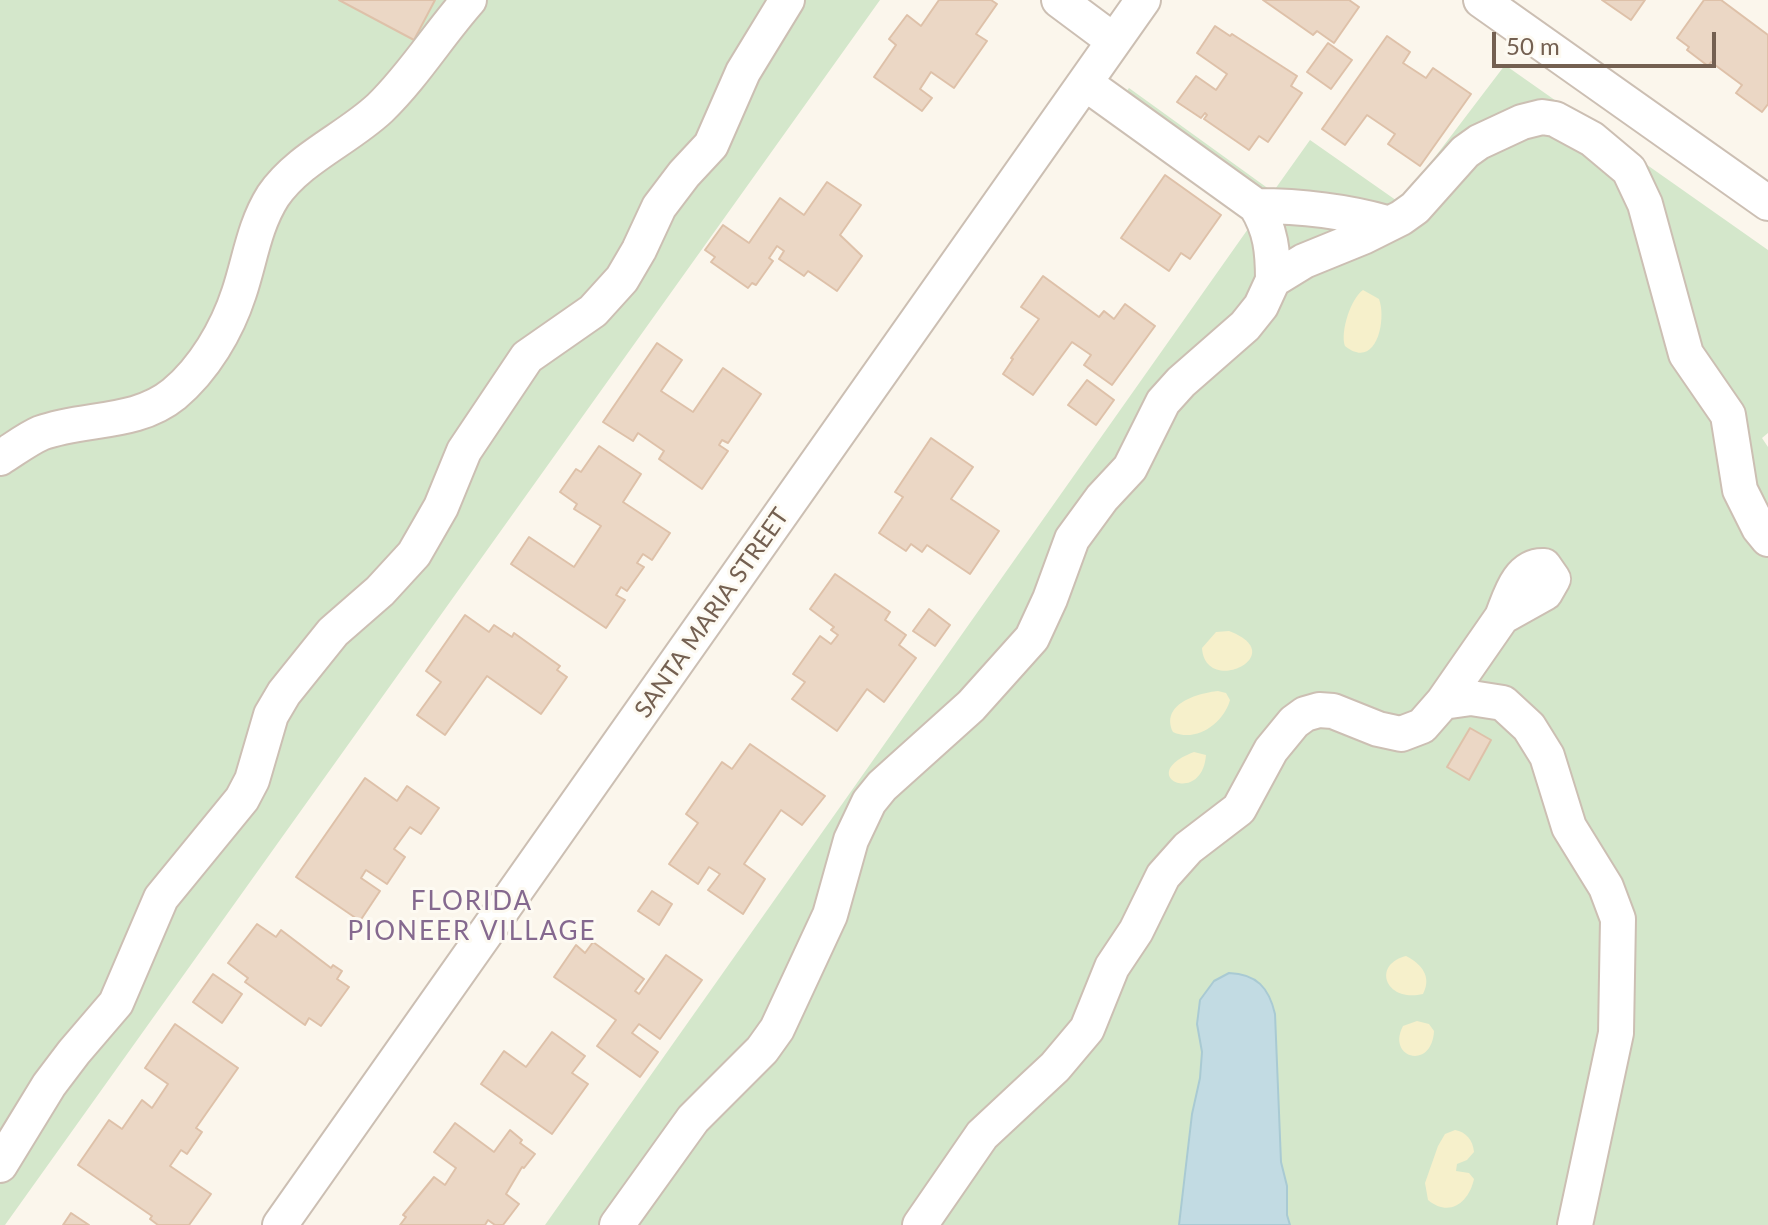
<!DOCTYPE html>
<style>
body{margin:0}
#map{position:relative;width:1768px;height:1225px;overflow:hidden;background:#fbf6ec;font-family:Lato,sans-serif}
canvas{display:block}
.scale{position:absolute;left:1492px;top:32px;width:224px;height:36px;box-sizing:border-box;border:4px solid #746051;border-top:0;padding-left:10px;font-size:24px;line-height:28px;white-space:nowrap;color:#746051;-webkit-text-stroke:6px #fdfaf2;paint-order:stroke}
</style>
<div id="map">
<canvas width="1768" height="1225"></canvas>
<div class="scale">50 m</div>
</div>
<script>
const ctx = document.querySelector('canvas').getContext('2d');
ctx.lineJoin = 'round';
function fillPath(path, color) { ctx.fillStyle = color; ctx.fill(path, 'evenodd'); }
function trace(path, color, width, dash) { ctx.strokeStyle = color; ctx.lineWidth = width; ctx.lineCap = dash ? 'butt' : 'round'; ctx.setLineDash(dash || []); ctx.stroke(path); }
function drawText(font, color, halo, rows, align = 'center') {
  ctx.font = font + ' Lato,sans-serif'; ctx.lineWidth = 6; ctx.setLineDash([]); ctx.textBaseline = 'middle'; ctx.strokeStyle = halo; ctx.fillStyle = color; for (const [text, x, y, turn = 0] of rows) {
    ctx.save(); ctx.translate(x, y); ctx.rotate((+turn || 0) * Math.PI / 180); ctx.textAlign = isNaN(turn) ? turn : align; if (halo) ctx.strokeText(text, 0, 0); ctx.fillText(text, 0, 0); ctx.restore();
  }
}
const green = new Path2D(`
 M0,0H880L5,1225H0Z
 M1505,65L1768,250V433L1762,438L1768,447V1225H545L1255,219L1109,115L1129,88L1273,192L1310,140L1400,203Z`);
const sand = new Path2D(`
 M1363,290L1379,299C1387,320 1376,371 1345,346C1340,332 1351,298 1363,290Z
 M1229,631C1293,655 1205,697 1202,648L1216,632Z
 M1218,691L1226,693L1230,700C1224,723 1196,743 1173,732C1160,704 1198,693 1218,691Z
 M1194,752L1206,755C1202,808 1133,775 1194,752Z
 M1406,956C1422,964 1432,977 1423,994C1386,1003 1371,965 1406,956Z
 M1417,1021L1429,1024L1434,1031C1432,1071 1386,1058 1403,1026Z
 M1455,1130C1466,1132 1473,1140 1474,1152L1467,1160L1457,1164L1456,1171L1469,1173L1474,1179C1469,1202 1450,1218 1428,1200L1425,1183L1438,1146L1445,1134Z`);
const water = new Path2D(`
 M1229,973C1257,974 1269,988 1275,1014L1281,1162L1287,1186V1215L1290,1225H1179L1192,1114L1200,1078L1202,1052L1197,1024L1200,1000L1214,981Z`);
const building = new Path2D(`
 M339,0H435L414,40Z
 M939,0H991L997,4L976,34L987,41L954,88L931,72L920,89L932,98L922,111L874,77L896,45L889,39L907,15L921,26Z
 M1263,0H1349L1359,7L1334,43L1317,31L1313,35Z
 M1602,0H1645L1631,20Z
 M1704,0H1721L1768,35V104L1762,112L1736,93L1742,85L1711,62L1708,66L1687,50L1689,47L1677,38Z
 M1215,26L1230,36L1232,34L1297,76L1291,86L1302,93L1268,142L1259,136L1249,150L1204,119L1207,115L1205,113L1201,118L1177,102L1196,76L1216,90L1227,74L1197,53Z
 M1387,36L1410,52L1403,63L1426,78L1433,68L1471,94L1420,166L1388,144L1395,134L1367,115L1345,145L1322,129Z
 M1328,43L1352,60L1331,89L1307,72Z
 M1165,175L1221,215L1190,259L1181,253L1169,271L1121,238Z
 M827,182L861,205L840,235L862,256L837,291L808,271L804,276L779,259L784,251L777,246L769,258L773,261L756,285L752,283L748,288L711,262L715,257L705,250L723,225L749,243L780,198L804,215Z
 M1043,276L1099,317L1104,311L1114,319L1125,304L1155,326L1112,385L1084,365L1091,355L1072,342L1033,395L1003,374L1013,359L1011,358L1039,319L1021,307Z
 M657,343L682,360L661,391L693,412L723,368L761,394L728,443L722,440L719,445L728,451L702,489L659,459L664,451L638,433L633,441L603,422Z
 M1087,380L1114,400L1096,425L1068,405Z
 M931,438L973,467L951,499L999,531L970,574L927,545L922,552L911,544L906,551L879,533L903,497L895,492Z
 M599,446L641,474L623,502L670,533L652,560L643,554L637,563L644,567L627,591L621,587L616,595L625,600L606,628L511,564L529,537L574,567L601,526L574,509L577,504L560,492L576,469L581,472Z
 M835,574L890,612L885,620L906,635L899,645L916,658L884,702L867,689L837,731L792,699L805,682L793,674L820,636L831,644L838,635L831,630L834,627L810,609Z
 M929,609L950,625L935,646L913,631Z
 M465,615L489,632L494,625L512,637L514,633L560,666L557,670L567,677L541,714L487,676L445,735L417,715L441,682L426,671Z
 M1470,728L1491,740L1469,780L1447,767Z
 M750,744L825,796L802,825L781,810L744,864L765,879L743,914L708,890L720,874L709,867L698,884L669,864L698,823L686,814L722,762L732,769Z
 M365,778L397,801L407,786L439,808L421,834L410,827L394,849L405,857L387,884L366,870L361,878L380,891L360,921L296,877Z
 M652,891L672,904L659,925L638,911Z
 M257,924L276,937L281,930L331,968L333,965L342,971L337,979L349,987L321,1026L309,1018L305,1025L245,982L248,978L228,963Z
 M593,942L644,979L635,991L639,994L666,955L702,980L660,1039L639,1024L632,1033L658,1052L640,1077L597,1046L616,1020L554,977L576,945L585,953Z
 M213,974L242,994L222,1023L193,1002Z
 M175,1024L238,1068L196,1128L202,1132L187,1154L181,1150L170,1166L211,1194L189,1225H158L150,1219L152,1216L78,1165L109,1120L122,1129L142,1100L152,1108L168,1084L145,1068Z
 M552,1032L585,1056L572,1073L588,1084L552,1134L481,1084L504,1051L526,1067Z
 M455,1123L494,1152L510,1130L522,1140L520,1143L535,1154L524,1168L522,1167L506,1194L519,1204L503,1225H495L488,1220L485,1225H400L406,1217L403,1215L434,1177L445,1185L456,1168L434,1152Z
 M71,1213L89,1225H63Z`);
const minor = new Path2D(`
 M1059,0L1114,41
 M1481,0L1768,203
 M1085,83L1256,206C1271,230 1273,252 1273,280
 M1256,206C1301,206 1344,211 1387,223
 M0,458C13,450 27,439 41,433C85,417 136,425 174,394C204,369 227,330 239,293C250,260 254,226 273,196C299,158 347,139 380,108C414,75 438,35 469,0
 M1443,702L1502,617L1545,593L1553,579L1544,566C1518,565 1510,597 1502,617
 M0,1165L49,1085L74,1052L116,1003L161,898L242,799L252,780L271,715L284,693L333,632L380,591L414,554L441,507L464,451L527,357L593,311L622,279L639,250L659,207L684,174L711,145L743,72L787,0
 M280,1225L1143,0
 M617,1225L693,1119L762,1050L777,1029L830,915L851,840L869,802L882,786L971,706L1032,638L1050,599L1072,539L1102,498L1130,468L1163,402L1181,382L1245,326L1261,306L1273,280L1304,261L1363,237L1401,218L1415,208L1465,152L1479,142L1522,122L1542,117L1555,119L1592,139L1629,170L1645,204L1686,354L1728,415L1740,490L1759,528L1768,539
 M920,1225L982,1135L1055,1067L1087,1029L1112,967L1136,931L1163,876L1188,848L1239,809L1271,750L1294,722L1305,714L1319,710L1333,711L1378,729L1401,734L1422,726L1443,702L1471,698L1503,703L1529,727L1547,756L1569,827L1606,887L1618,919L1616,1033L1575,1225`);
const streetNames = [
 ["SANTA MARIA STREET",712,613,-55]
];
const neighbourhoodNames = [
 ["FLORIDA",472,902],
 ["PIONEER VILLAGE",472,932]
];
fillPath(green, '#d4e7cb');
fillPath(sand, '#f6f0cb');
fillPath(water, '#c2dbe3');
trace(water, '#a9cad3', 2);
fillPath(building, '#ebd7c5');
trace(building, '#dec1a9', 2);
trace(minor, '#ccbfb3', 38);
trace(minor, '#fff', 34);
drawText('24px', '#746051', '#fdfaf2', streetNames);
ctx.letterSpacing = '2px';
drawText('26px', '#85698f', '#fdfaf2', neighbourhoodNames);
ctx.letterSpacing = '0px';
</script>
